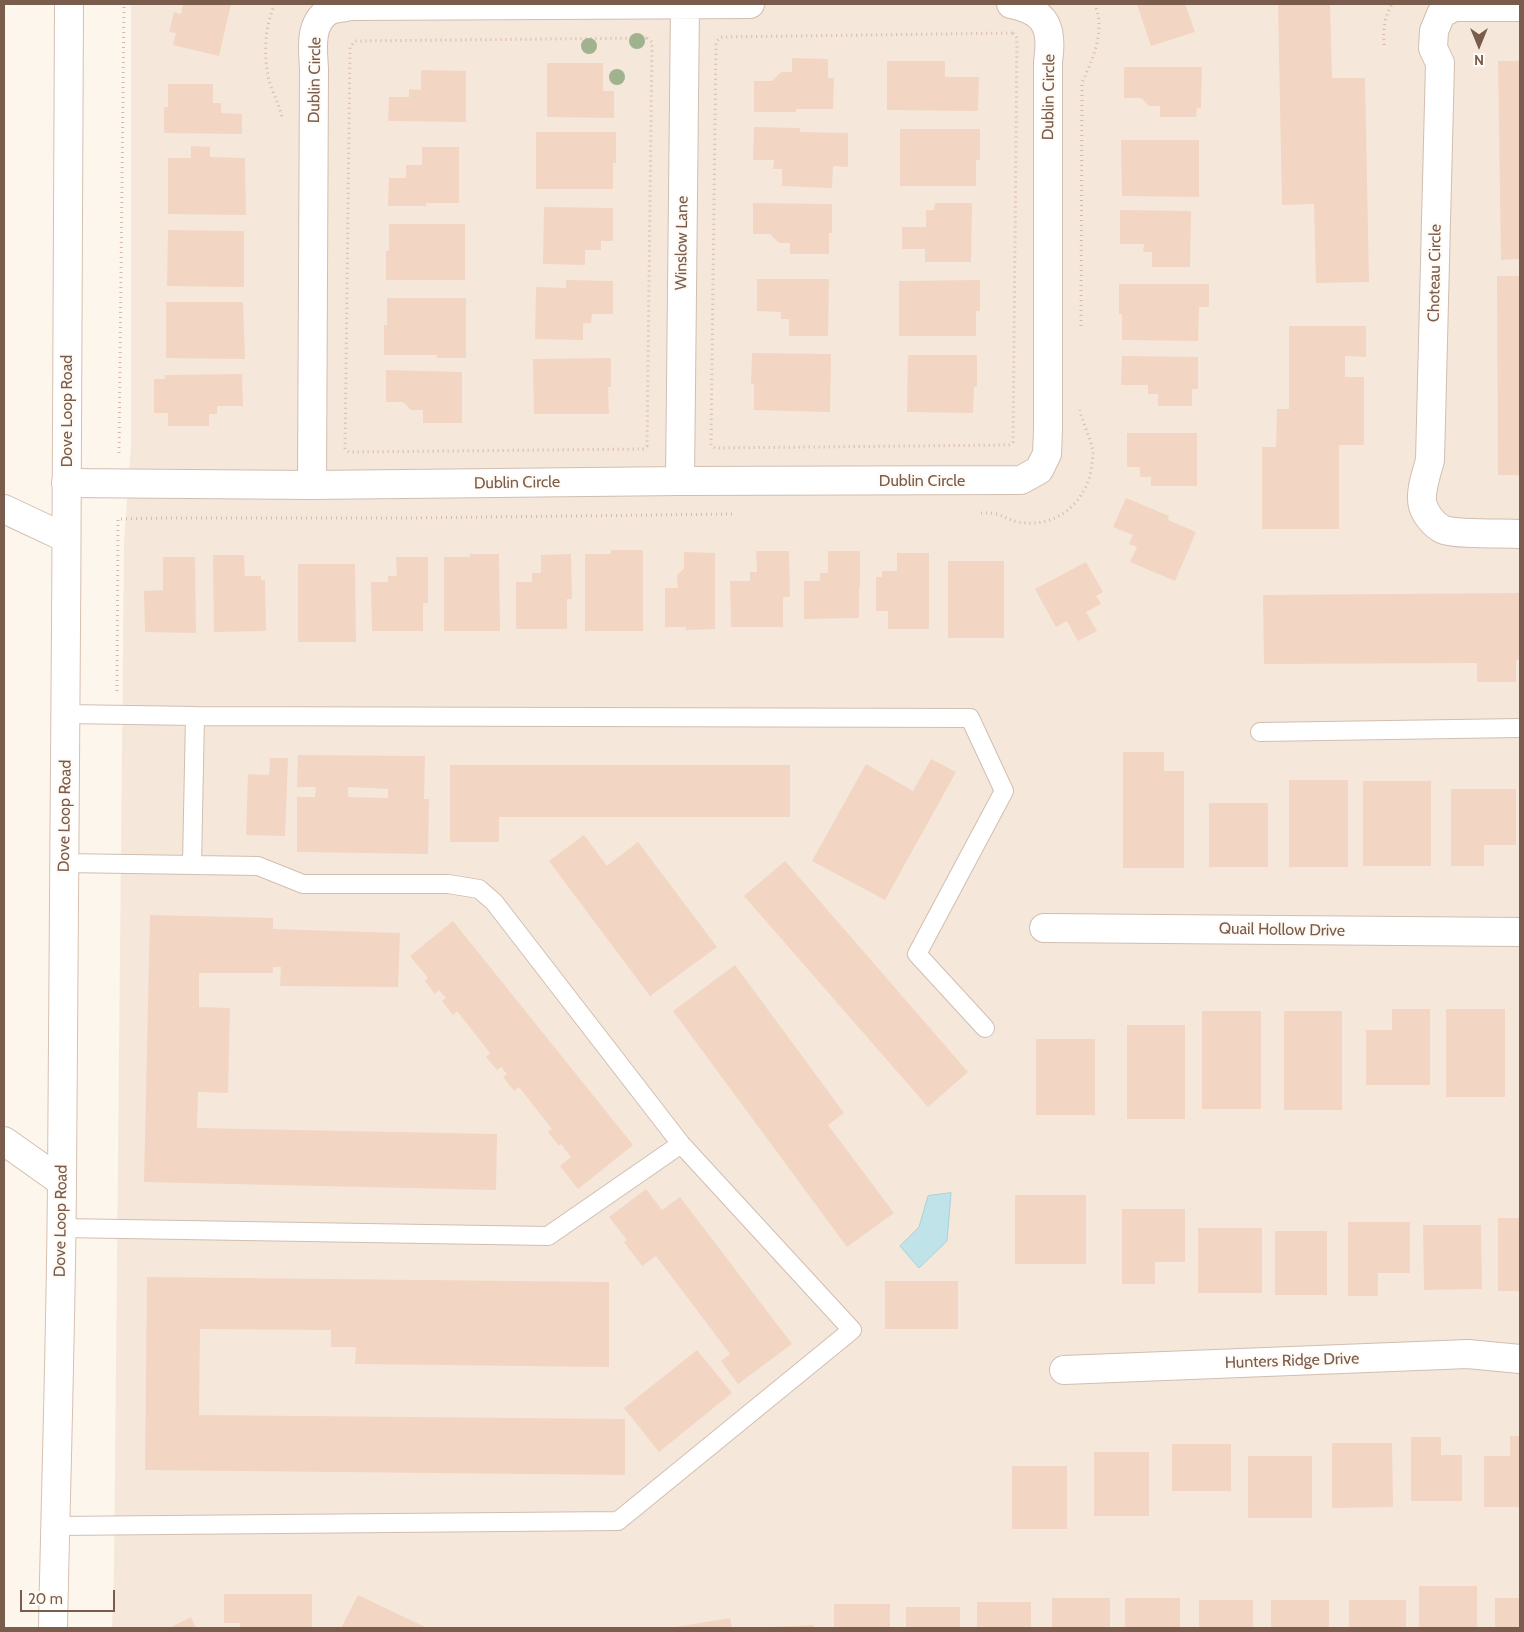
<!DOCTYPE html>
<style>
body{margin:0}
#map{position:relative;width:1524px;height:1632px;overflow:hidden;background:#fdf6ec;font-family:Cabin,sans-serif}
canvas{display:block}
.frame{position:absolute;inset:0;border:5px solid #7a5c4d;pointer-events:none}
.north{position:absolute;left:1454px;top:20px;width:50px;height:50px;-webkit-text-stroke:4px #fffaf3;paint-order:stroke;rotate:180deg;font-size:14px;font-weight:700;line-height:20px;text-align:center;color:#7a5c4d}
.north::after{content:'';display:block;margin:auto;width:18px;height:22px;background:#7a5c4d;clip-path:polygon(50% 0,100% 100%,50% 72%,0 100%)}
.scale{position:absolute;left:20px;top:1590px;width:95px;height:22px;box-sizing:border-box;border:2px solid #7a5c4d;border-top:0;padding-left:6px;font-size:15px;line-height:18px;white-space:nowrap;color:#7a5c4d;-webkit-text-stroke:4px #fffaf3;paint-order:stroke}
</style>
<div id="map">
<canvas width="1524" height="1632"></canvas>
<div class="frame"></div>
<div class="north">N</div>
<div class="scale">20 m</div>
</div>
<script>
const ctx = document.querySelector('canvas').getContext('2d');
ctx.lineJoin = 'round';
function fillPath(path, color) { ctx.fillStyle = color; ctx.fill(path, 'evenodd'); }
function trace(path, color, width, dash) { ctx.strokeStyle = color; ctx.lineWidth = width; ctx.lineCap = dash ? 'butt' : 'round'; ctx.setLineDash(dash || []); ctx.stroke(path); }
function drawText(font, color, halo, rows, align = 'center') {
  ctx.font = font + ' Cabin,sans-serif'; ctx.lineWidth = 4; ctx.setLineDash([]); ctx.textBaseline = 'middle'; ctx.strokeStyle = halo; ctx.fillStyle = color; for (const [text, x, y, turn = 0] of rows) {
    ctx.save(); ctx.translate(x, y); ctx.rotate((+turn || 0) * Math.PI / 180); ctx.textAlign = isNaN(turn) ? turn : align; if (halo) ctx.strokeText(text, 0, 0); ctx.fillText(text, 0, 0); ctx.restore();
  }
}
const residential = new Path2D(`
 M131,4H1520V1628H112L114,1568L124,541L131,445Z`);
const water = new Path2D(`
 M951,1193L947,1241L919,1268L900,1246L919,1227L928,1196Z`);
const building = new Path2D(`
 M183,4H231L219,56L173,45L176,33L169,32L174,12L181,14Z
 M1137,4H1185L1195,32L1151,46Z
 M1278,4H1330L1332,78H1365L1369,282L1316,283L1314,204L1282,205Z
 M792,58L828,59V78H834L833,109H796V112H754V81H772L781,72H792Z
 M887,61H945V77H979L978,111L887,110Z
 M1498,61H1520V259L1501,260Z
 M547,63H603V91H614V118L547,117Z
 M1124,67H1202L1201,108H1197L1196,117H1160V106H1149L1141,98H1124Z
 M421,70L466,71V122L388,121L389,97H409V89L421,90Z
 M168,84H213V103H221V113L242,114V134L164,133V107H168Z
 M754,127L800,128V132L848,133V167L833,166L832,188L782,186V169H773L774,160H753Z
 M900,129H980V160H976V186H900Z
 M536,132H616V163H613V189H536Z
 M1121,140H1199V197L1122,196Z
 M191,146L210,147V157L245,158L246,215L168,214V158H191Z
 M422,147H459V203H426V206H388L389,178H406V165H422Z
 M753,203L832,204V233H829V254H790V243H779L770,234H753Z
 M935,203H972L971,262H925V249H902V227H926V210H934Z
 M544,207L613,208V241H601V250H585V265L543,264Z
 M1120,210L1191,211L1190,267H1152V252H1143L1144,244H1120Z
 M389,224H465V280H386V251H389Z
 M168,230L244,231V287L167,286Z
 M1497,276H1520V475H1498Z
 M757,279H829L828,336H789V319H781V312L757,311Z
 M566,280L613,281V314H592L591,323H583V340L535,339L536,287L566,288Z
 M980,280V311H976V336H899V281Z
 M1119,284H1209V307H1199L1198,341L1122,340V314H1119Z
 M387,298H466V358H437V355H384V325H387Z
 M166,302H243L245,359L166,358Z
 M1289,326H1366V357L1345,356V377H1364V445H1339V529H1262V447H1276L1277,409H1289Z
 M752,353L831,354L830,412L754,410V384H751Z
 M908,355H977V387H974L973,413L907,412Z
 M1122,356L1198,357V389H1192V406H1158V394H1148V385H1121Z
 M611,358V387H608L609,414H534L533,359Z
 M386,370L462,372V423H423V410H411L403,402H386Z
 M242,374L243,406H217V414H209V426H168V413H154V379H165V375Z
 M1127,433H1197V486H1151V477H1140V467H1127Z
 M1126,498L1169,516L1168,520L1196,532L1175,581L1130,562L1137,547L1129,544L1133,535L1113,527Z
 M611,550H643V631H585V554H611Z
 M756,551H789L790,597H783V627H731L730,581H750V572H757Z
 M828,551H860V587H859V618L804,619V581H820V573H828Z
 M684,552L715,553V629L686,630V627H665V588H678L677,575L684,569Z
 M897,553H929V629H888V611H876V577H882V571H897Z
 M470,554H499L500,631H444V557H470Z
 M571,554L572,599H567V629H516V582H532V573H541V555Z
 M213,555H244L245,576H261V580H265L266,631L214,632Z
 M163,557H195L196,633L145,632L144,591L163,590Z
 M396,557H428V603H423V631H372L371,582H388V576H397Z
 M948,561H1004V638H948Z
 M1086,562L1103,592L1096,596L1101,604L1086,612L1097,631L1078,641L1067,621L1056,627L1035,589Z
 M298,564H355L356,642H298Z
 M1520,593V660H1516V682H1477V663L1264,664L1263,595Z
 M1123,752H1164V771H1184V868H1123Z
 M298,755L425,756L424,799H429L428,854L297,852V797H315L316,787H297ZM348,787L388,789V798L348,797Z
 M270,758H288L285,836L246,835L248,774L269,775Z
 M931,759L956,772L885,900L812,861L866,764L913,791Z
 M450,765H790V817H499V842H450Z
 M1289,780H1348V867H1289Z
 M1363,781H1431V866H1363Z
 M1451,789H1516V845H1484V866H1451Z
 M1209,803H1268V867H1209Z
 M584,835L607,866L638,842L717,947L650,996L549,861Z
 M785,861L968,1072L928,1107L744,896Z
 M150,915L273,918V929L400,933L398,987L280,986L281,967H273V973H199V1007L230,1008L228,1093L198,1092L197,1128L497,1134L496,1190L144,1182Z
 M453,921L633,1145L578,1189L560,1166L571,1157L561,1144L559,1146L548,1132L552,1129L519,1087L514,1091L503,1077L507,1074L501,1067L497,1070L486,1057L490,1053L457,1011L453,1015L442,1001L446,998L439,990L435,994L425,981L428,978L410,956Z
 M735,965L844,1113L828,1125L894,1213L847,1247L673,1011Z
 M1392,1009H1430V1085H1366V1030H1392Z
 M1446,1009H1505V1097H1446Z
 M1202,1011H1261V1109H1202Z
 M1284,1011H1342V1110H1284Z
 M1127,1025H1185V1119H1127Z
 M1036,1039H1095V1115H1036Z
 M646,1189L662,1210L680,1197L792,1344L738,1384L721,1361L730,1354L656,1256L642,1266L624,1242L627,1240L609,1217Z
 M1015,1195H1086V1264H1015Z
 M1122,1209H1185V1262H1155V1284H1122Z
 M1498,1218H1520V1291H1498Z
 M1348,1222H1410V1273H1378V1296H1348Z
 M1423,1225H1481L1482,1289L1424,1290Z
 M1198,1228H1262V1293H1198Z
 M1275,1231H1327V1295H1275Z
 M147,1277L609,1282V1367L355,1364L356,1347H331V1330L200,1329L199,1415L625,1419V1475L145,1470Z
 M885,1281H958V1329H885Z
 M697,1350L732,1393L659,1452L624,1408Z
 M1510,1436H1520V1507H1484V1456H1510Z
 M1411,1437H1441V1455H1462V1501H1411Z
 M1332,1443H1392L1393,1507L1332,1508Z
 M1172,1444H1231V1491H1172Z
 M1094,1452H1149V1516H1094Z
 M1248,1456H1312V1518H1248Z
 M1012,1466H1067V1529H1012Z
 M1419,1586H1477V1628H1419Z
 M224,1594H312V1628H240V1623H224Z
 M358,1595L425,1627L424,1628H341Z
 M1052,1598H1110V1628H1052Z
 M1125,1598H1180V1628H1125Z
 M1495,1598H1520V1628H1495Z
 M1199,1600H1253V1628H1199Z
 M1271,1600H1329V1628H1271Z
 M1349,1600H1406V1628H1349Z
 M977,1602H1031V1628H977Z
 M834,1604H890V1628H834Z
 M906,1607H960V1628H906Z
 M191,1617L196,1628H169Z
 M730,1618L732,1628H677L676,1627Z
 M814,1625V1628H769V1627Z`);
const path = new Path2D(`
 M275,4C264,27 263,60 270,84C274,95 279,105 282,117
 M1013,33L1017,38L1013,442L1010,445L715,448L711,445L716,42L721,37Z
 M647,38L652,42L647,446L644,449L349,452L345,449L350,47L355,41Z
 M1384,45C1383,29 1384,18 1392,4
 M1081,326L1082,83C1092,61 1107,28 1094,4
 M119,453L124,4
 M981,513C986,513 992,513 997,514C1008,518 1012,522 1026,523C1061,526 1090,497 1092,462C1093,459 1093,454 1093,451C1090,437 1083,424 1080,410
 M117,691L118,519L164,518H409L735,514`);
const lane = new Path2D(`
 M66,714L195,716L970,718L1004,791L917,954L985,1028
 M1260,732L1520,728
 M192,864L195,716
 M62,1228L548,1236L681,1144
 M55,1526L618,1521L852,1330L681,1144L494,902L479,889L448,884H303L258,866L64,863`);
const street = new Path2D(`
 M1520,7H1454L1441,14L1434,31L1433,48L1440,63L1430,460C1427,472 1419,493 1423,506C1426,515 1434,525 1442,529C1454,535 1505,533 1520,534
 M680,481L685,5
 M66,483L312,485L680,481L1021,480L1039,470L1047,454L1048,429V62C1053,29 1047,11 1011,4
 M312,485L314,69C313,50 309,25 327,12C332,8 343,8 350,6L750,4
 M4,509L66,538
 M1044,928L1520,932
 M4,1141L62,1182
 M1064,1370L1468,1354L1520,1359`);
const secondary = new Path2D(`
 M53,1628C56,1479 61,1329 62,1179C66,787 67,396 69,4`);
const trees = [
 [637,41],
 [589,46],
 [617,77]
];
const streetNames = [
 ["Dublin Circle",315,80,-89],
 ["Dublin Circle",1049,97,-89],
 ["Winslow Lane",682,243,-89],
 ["Choteau Circle",1435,273,-89],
 ["Dove Loop Road",67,411,-90],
 ["Dublin Circle",922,481],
 ["Dublin Circle",517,483,-1],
 ["Dove Loop Road",65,816,-89],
 ["Quail Hollow Drive",1282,930,1],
 ["Dove Loop Road",61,1221,-89],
 ["Hunters Ridge Drive",1292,1361,-2]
];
fillPath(residential, '#f5e8da');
fillPath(water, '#bfe3e8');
trace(water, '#a5d3da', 1);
fillPath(building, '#f3d5c3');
trace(lane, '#d1beb0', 20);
trace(street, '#d1beb0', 30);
trace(secondary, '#d6c0b0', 30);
trace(path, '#d9b8a5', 3, [1, 4]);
trace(lane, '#fff', 18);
trace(street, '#fff', 28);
trace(secondary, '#fff', 28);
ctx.fillStyle = '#a0b28e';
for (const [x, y] of trees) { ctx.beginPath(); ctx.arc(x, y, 8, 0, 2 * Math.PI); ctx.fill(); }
drawText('16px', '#7a5c4d', '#fffaf3', streetNames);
</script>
